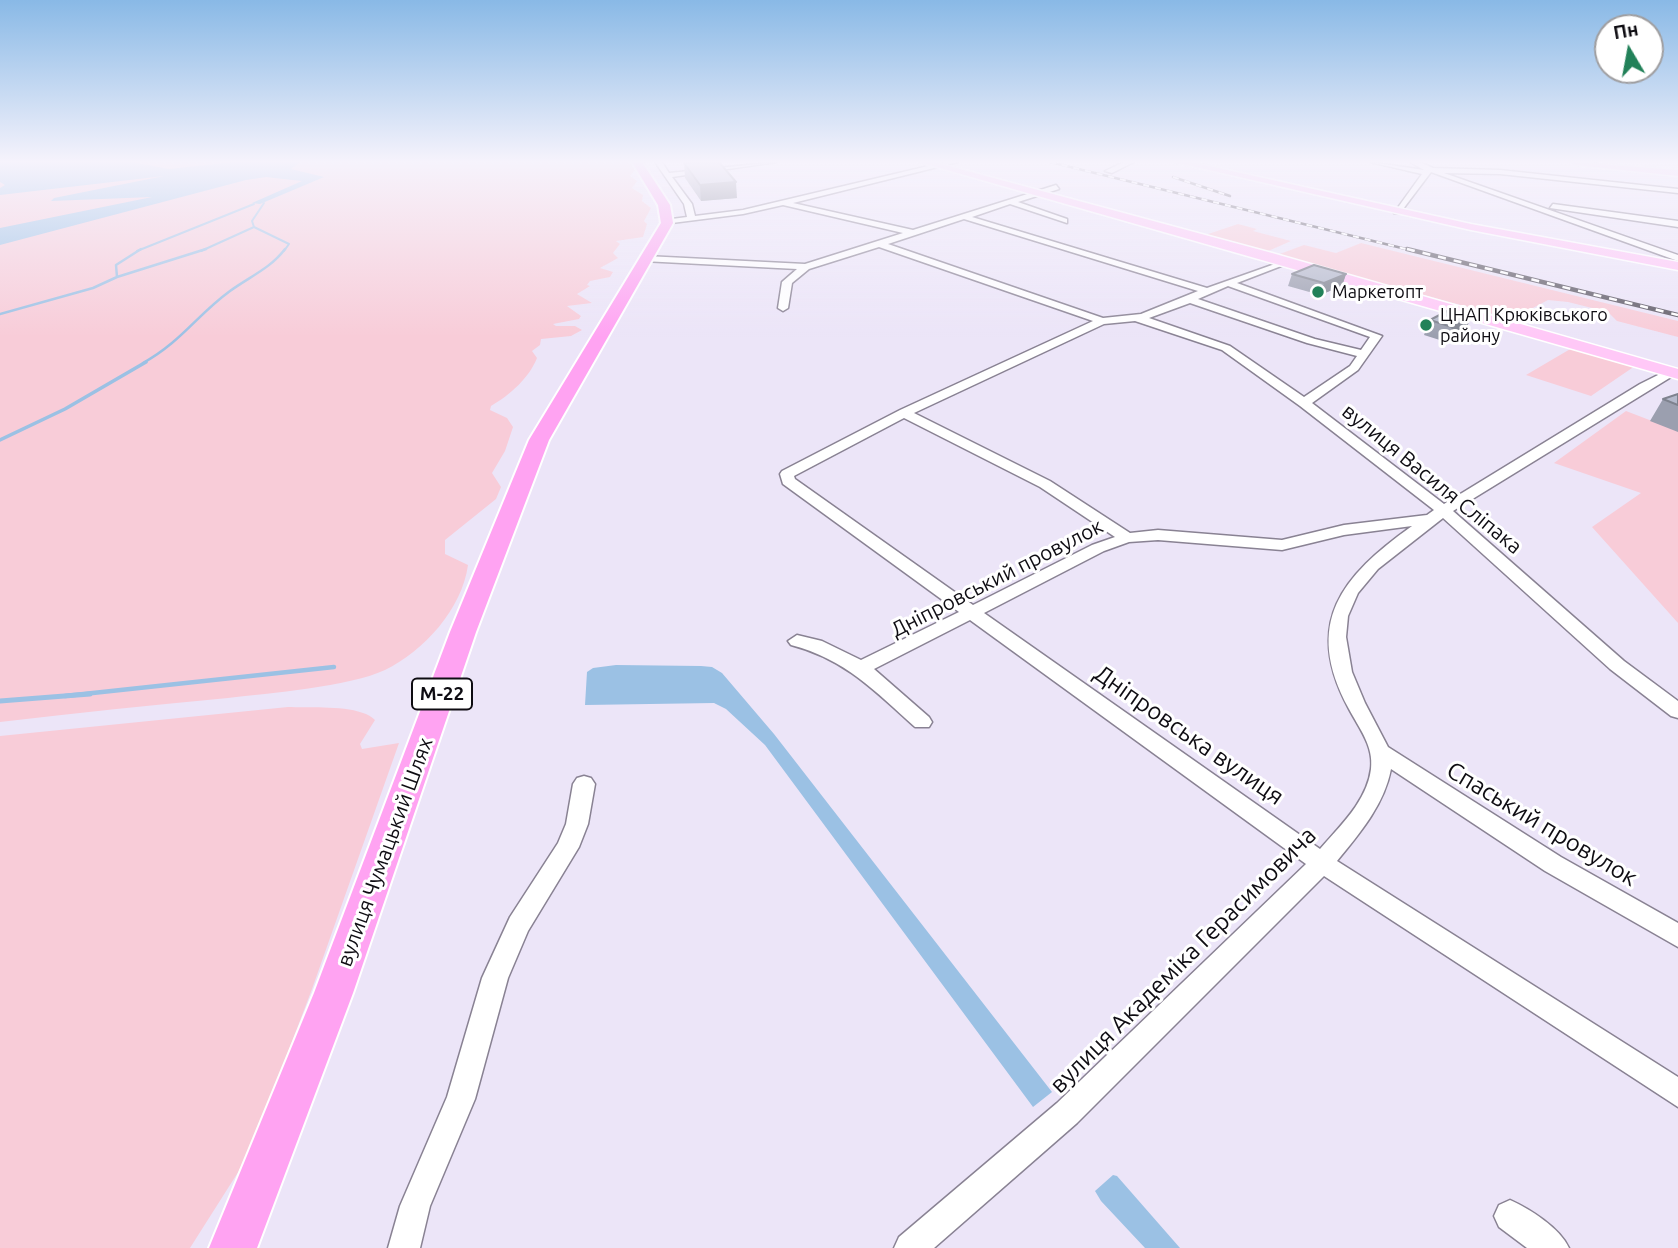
<!DOCTYPE html>
<meta charset="utf-8">
<style>
body{margin:0}
#map{position:relative;width:1678px;height:1248px;overflow:hidden;background:#ece5f8;font-family:Ubuntu,sans-serif}
canvas{display:block}
.north{position:absolute;left:1594px;top:14px;width:70px;height:70px;box-sizing:border-box;background:#fff;border:2px solid #9f9ea0;border-radius:50%;rotate:350deg;font-size:19px;font-weight:700;line-height:28px;text-align:center;color:#0e0c12}
.north::after{content:'';display:block;margin:auto;width:24px;height:32px;background:#228159;clip-path:polygon(50% 0,100% 100%,50% 72%,0 100%)}
</style>
<div id="map">
<canvas width="1678" height="1248"></canvas>
<div class="north">Пн</div>
</div>
<script>
const ctx = document.querySelector('canvas').getContext('2d');
ctx.lineJoin = 'round';
function fillPath(path, color) { ctx.fillStyle = color; ctx.fill(path, 'evenodd'); }
function trace(path, color, width, dash) { ctx.strokeStyle = color; ctx.lineWidth = width; ctx.lineCap = dash ? 'butt' : 'round'; ctx.setLineDash(dash || []); ctx.stroke(path); }
function drawText(font, color, halo, rows, align = 'center') {
  ctx.font = font + ' Ubuntu,sans-serif'; ctx.lineWidth = 6; ctx.setLineDash([]); ctx.textBaseline = 'middle'; ctx.strokeStyle = halo; ctx.fillStyle = color; for (const [text, x, y, turn = 0] of rows) {
    ctx.save(); ctx.translate(x, y); ctx.rotate((+turn || 0) * Math.PI / 180); ctx.textAlign = isNaN(turn) ? turn : align; if (halo) ctx.strokeText(text, 0, 0); ctx.fillText(text, 0, 0); ctx.restore();
  }
}
const green = new Path2D(`
 M0,162H630L635,170L630,176L637,181L632,188L643,195L642,201L651,208L644,221L647,224L643,237L616,241L620,244L613,253L618,258L600,268L613,272L610,277L590,281L587,285L590,286L577,294L592,303L567,306L581,316L579,319L553,324L556,326H575L582,330L571,336L541,339L540,345L532,351L537,358C529,378 510,395 491,406L490,410L507,418L513,427L505,451L492,473L501,487L496,499L445,540V554L468,565C462,609 424,651 385,670C348,687 270,693 228,698C152,705 76,713 0,722Z
 M1238,224L1257,229L1253,231L1291,241L1266,252L1205,235Z
 M1361,243L1678,321V337L1617,321L1608,312L1568,302L1548,300L1512,319L1277,255L1304,245L1336,253Z
 M1572,348L1635,366L1591,396L1526,375Z
 M1626,411L1678,431V623L1592,527L1641,493L1554,463Z
 M288,707C310,708 360,704 375,720L360,744L362,749L399,743L312,989L249,1155L190,1248H0V736Z`);
const water = new Path2D(`
 M0,162H132L169,169L234,162H300L291,169L324,177L260,204L252,203L302,181L266,177L246,180L0,245V228L152,197L51,201L54,198L164,176L0,195V188L5,185L0,182Z
 M616,665L701,666L712,667L722,673L774,734L1052,1092L1033,1107L765,745L726,709L714,703L585,705L587,672L593,668Z
 M1113,1175L1117,1176L1180,1248H1145L1101,1201L1095,1191Z`);
const streamFar4 = new Path2D(`
 M264,203L252,221L254,227L289,244L284,251
 M137,251L254,204
 M201,251L254,227`);
const streamFar3 = new Path2D(`
 M117,277L206,249
 M0,314L93,288L117,277L116,265L141,249
 M143,363C181,342 197,315 230,291C249,277 271,268 285,249`);
const streamFar2 = new Path2D(`
 M0,440L65,409L146,362`);
const streamFar1 = new Path2D(`
 M65,696L334,667`);
const stream = new Path2D(`
 M0,701L90,694`);
const minor = new Path2D(`
 M655,162H662L669,173L777,162L672,177L692,204L695,216L743,210L945,162H958L793,203L913,230L1056,185L1059,189L1018,202L1067,219V223L1010,204L972,217L1207,288L1289,259V263L1237,283L1382,336L1358,370L1312,403L1444,504L1640,384L1668,370H1676V374L1453,511L1624,661L1678,701V718L1671,716L1610,669L1443,518L1378,569L1358,593L1348,616L1346,637L1352,672L1365,703L1388,747L1561,857L1678,923V947L1545,871L1391,769C1384,805 1360,833 1337,861L1678,1077V1107L1324,876L1077,1123L934,1248H894L899,1237L1057,1103L1306,864L970,620L874,669L929,717L932,722L929,727H915C875,691 845,659 791,645L788,641L797,635L822,641L861,660L959,612L783,484L780,474L782,471L900,410L1093,321L879,247L809,269L792,283L788,308L783,311L778,308L782,282L797,269L643,261V257L646,256L805,264L903,233L783,205L743,214L664,224V220L687,217L684,204ZM964,219L1198,291L1141,314L1103,318L888,244ZM1228,286L1370,337L1361,350L1315,339L1198,299ZM1190,303L1307,343L1357,356L1350,366L1304,397L1230,346L1149,318ZM1135,321L1222,350L1300,406L1434,510L1427,515L1344,525L1282,540L1158,530L1130,533L1050,481L914,413L1104,324ZM904,418L1040,487L1115,537L1092,545L973,605L795,479L794,476ZM1412,526C1342,576 1302,623 1349,709C1359,728 1374,746 1371,769C1367,801 1340,826 1320,849L984,613L1104,551L1129,542L1158,540L1282,550L1344,535Z
 M1124,162H1134L1112,173L1105,171Z
 M1370,162L1424,170L1410,162H1419L1433,168L1500,170L1678,189V193L1500,174L1444,173L1678,255V261L1431,172L1400,213H1394L1422,174Z
 M1553,204L1678,221V227L1550,208Z
 M584,776L591,778L595,784L588,824L579,847L528,931L508,978L475,1099L430,1206L420,1248H388L400,1206L447,1097L482,978L510,917L558,843L566,824L573,784L577,778Z
 M1510,1200C1530,1209 1560,1228 1569,1248H1527L1499,1227L1494,1216L1499,1205Z`);
const major = new Path2D(`
 M919,162H934L1272,253L1678,369V379Z
 M1174,162H1191L1471,224L1678,262V270L1471,230Z
 M1572,162L1678,170V176L1576,165Z`);
const highway = new Path2D(`
 M632,162H642L670,205L673,223L549,440L476,632L353,993L257,1248H209L314,993L450,632L529,440L661,223L658,205Z`);
const railFar1 = new Path2D(`
 M1050,162L1414,251
 M1173,177L1230,196`);
const rail = new Path2D(`
 M1407,249L1678,315`);
const wall = new Path2D(`
 M684,163L737,198L701,201L685,178Z
 M1292,274H1346L1342,286L1320,295L1288,286Z
 M1430,320L1465,331L1446,342L1424,335Z
 M1678,394V432L1650,421L1663,399Z`);
const shadedWall = new Path2D(`
 M736,182L737,198L701,201L700,185Z
 M1346,274L1342,286L1320,295L1324,283Z
 M1472,316L1465,331L1446,342L1452,327Z`);
const building = new Path2D(`
 M691,162H719L736,182L700,185L684,163Z
 M1314,265L1346,274L1324,283L1292,274Z
 M1449,310L1472,316L1452,327L1430,320Z
 M1678,394V405L1663,399Z`);
const markers = [
 [1318,292,7,"#228159"],
 [1426,325,7,"#228159"]
];
const farPoinames = [
 ["Маркетопт",1332,292],
 ["ЦНАП Крюківського",1440,315],
 ["району",1440,336]
];
const shields = [
 [442,694,60]
];
const shieldNames = [
 ["М-22",442,694]
];
const streetNames = [
 ["вулиця Василя Сліпака",1432,479,39],
 ["Дніпровський провулок",997,578,-27],
 ["вулиця Чумацький Шлях",385,852,-70]
];
const nearStreetnames = [
 ["Дніпровська вулиця",1189,735,35],
 ["Спаський провулок",1542,824,31],
 ["вулиця Академіка Герасимовича",1183,960,-45]
];
fillPath(green, '#f8ccd8');
fillPath(water, '#9bc1e4');
trace(streamFar4, '#9bc1e4', 2);
trace(streamFar3, '#9bc1e4', 2.5);
trace(streamFar2, '#9bc1e4', 3.5);
trace(streamFar1, '#9bc1e4', 4.5);
trace(stream, '#9bc1e4', 5);
trace(minor, '#898293', 3);
trace(major, '#fff', 3);
trace(highway, '#fff', 4);
fillPath(minor, '#fff');
fillPath(major, '#ffc8f7');
fillPath(highway, '#ffa3f2');
trace(railFar1, '#625e69', 2.5);
trace(rail, '#625e69', 4.5);
trace(railFar1, '#fff', 2, [6]);
trace(rail, '#fff', 2.5, [8]);
fillPath(wall, '#9b9faf');
fillPath(shadedWall, '#7e828e');
fillPath(building, '#b4b9cb');
trace(building, '#7e828e', 2);
const sky = ctx.createLinearGradient(0, 0, 0, 337);
sky.addColorStop(0, '#89b9e6');
sky.addColorStop(0.48, '#f6f3fc');
sky.addColorStop(1, '#f6f3fc00');
ctx.fillStyle = sky;
ctx.fillRect(0, 0, 1678, 337);
for (const [x, y, r, color] of markers) { const dot = new Path2D(); dot.arc(x, y, r, 0, 2 * Math.PI); ctx.fillStyle = color; ctx.fill(dot); trace(dot, '#fff', 2.5); }
drawText('18px', '#0e0c12', '#fff', farPoinames, 'left');
for (const [x, y, w] of shields) { const box = new Path2D(); box.roundRect(x - w / 2, y - 15.5, w, 31, 5); ctx.fillStyle = '#fff'; ctx.fill(box); trace(box, '#0e0c12', 2); }
drawText('bold 19px', '#0e0c12', null, shieldNames);
drawText('21px', '#0e0c12', '#fff', streetNames);
drawText('24px', '#0e0c12', '#fff', nearStreetnames);
</script>
